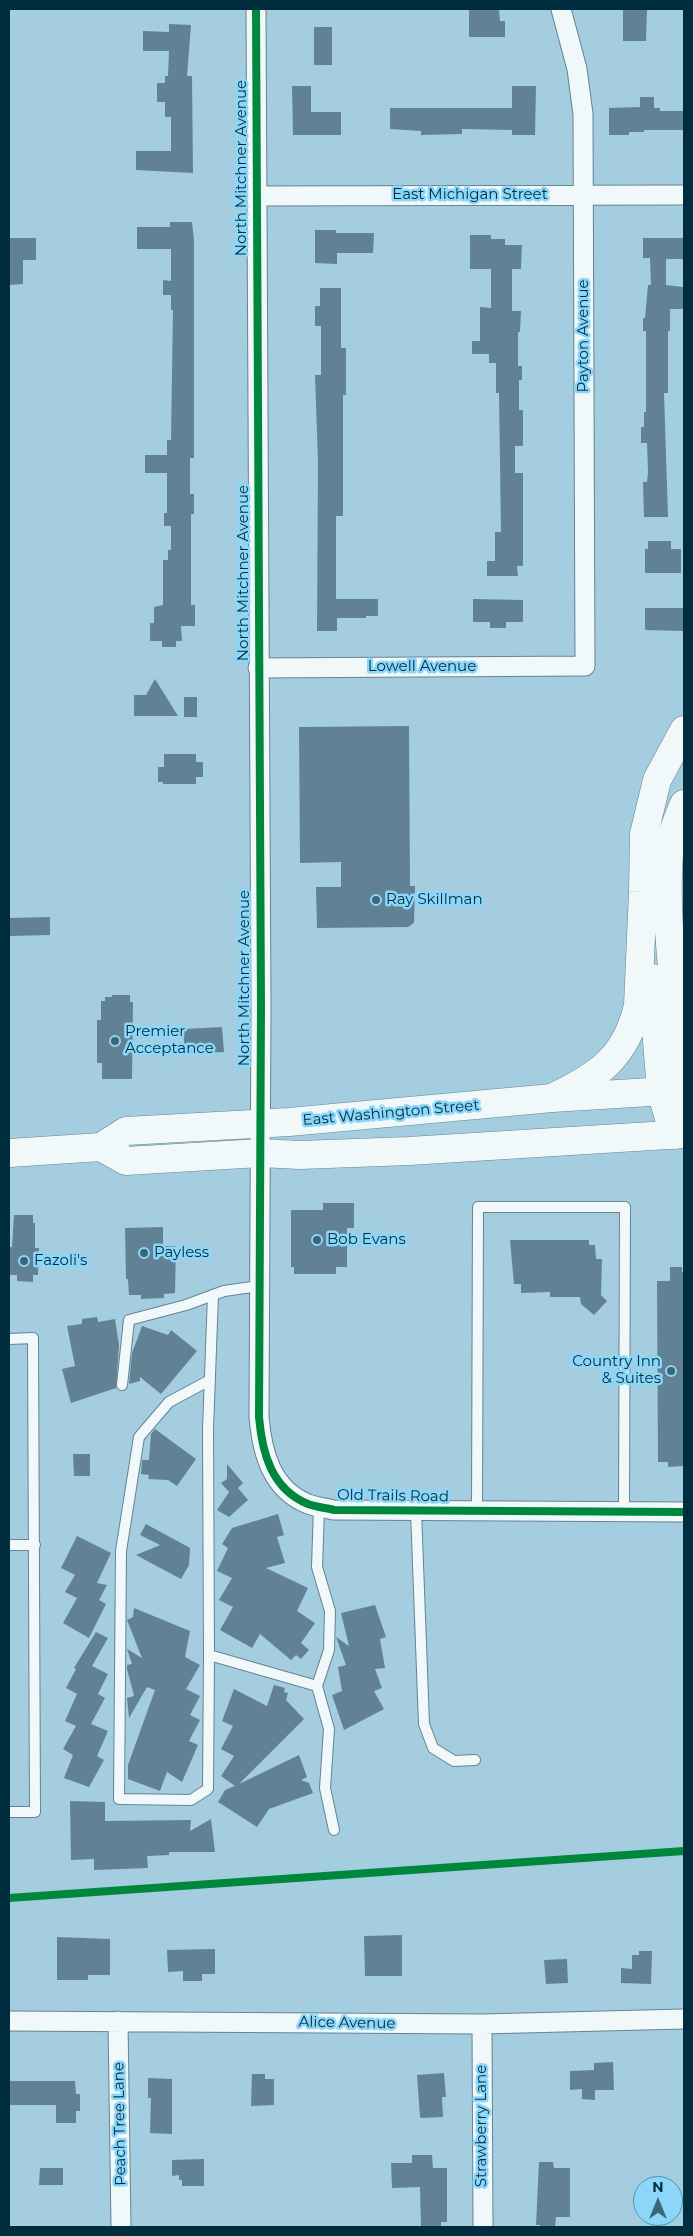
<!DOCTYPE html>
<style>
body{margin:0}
#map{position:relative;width:693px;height:2236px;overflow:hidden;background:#a4cde0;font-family:Montserrat,sans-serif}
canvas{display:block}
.frame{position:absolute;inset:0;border:10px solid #012e3f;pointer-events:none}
.north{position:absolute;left:633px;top:2176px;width:50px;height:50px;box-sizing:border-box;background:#8cd6f9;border:1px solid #5493af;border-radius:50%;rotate:0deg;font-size:14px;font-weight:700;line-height:20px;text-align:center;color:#012e3f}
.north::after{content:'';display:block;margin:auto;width:18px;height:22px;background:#3a6677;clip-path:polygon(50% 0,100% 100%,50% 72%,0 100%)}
</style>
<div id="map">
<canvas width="693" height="2236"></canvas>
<div class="frame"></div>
<div class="north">N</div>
</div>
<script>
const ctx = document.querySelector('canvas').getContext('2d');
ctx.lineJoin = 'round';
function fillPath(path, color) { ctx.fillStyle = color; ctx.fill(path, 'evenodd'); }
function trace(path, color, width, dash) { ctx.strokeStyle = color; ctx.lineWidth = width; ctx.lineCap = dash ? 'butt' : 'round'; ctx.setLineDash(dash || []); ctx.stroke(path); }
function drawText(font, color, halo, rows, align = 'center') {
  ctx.font = font + ' Montserrat,sans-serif'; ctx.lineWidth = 5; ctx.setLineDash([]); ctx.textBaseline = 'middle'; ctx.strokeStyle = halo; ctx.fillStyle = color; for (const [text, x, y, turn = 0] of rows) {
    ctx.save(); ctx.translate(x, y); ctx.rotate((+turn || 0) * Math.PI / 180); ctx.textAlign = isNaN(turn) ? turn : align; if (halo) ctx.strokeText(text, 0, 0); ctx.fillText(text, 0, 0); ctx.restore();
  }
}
const building = new Path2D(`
 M469,9H499L500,21H505V37H469Z
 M623,9H647L646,41H623Z
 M169,24L191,25L187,76H192L193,173L136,170V151H171V117H165V102H157V83H165V76H168L169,51H143V31L169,32Z
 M314,27H332V65H314Z
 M292,86H311V112H341V135H293Z
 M512,86H536L535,135H512V130L462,129V134L421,135V131L390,129V108H512Z
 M640,97H654V108H660V111H684V130H644V132H629V135H609V108L640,107Z
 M170,222H192L194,240V458H190V494H194V514H191V605H195V626H181L182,641H176V647H162V641H150V623H154V607L163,605V560H168V550H171V526H164V513H167V473H145V455H167V440H171L173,310H171V295H163V280L171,281V249H137V227H170Z
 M315,230H336V233H374L373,253H337V264L315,263Z
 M470,235H491V239H505V245H522L521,269H512V311H521L520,332H518V366H522V380H519V410H523V446H515V473H523V566H517L518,576H487V561H495V532H501L499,393H496V363H489V354H472V341H480V307L491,308V269H470Z
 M9,238H36V260H23V284L9,285Z
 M643,238H684V259H666V285L683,287L684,292V309H670V331H668V393H664L668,517H644L643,482H647L648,472L647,443H641V427H644V412H646V331H643V318H645L648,285H651L650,258H643Z
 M320,288H341V348H346V395H343V516H336V599H378V616H366V618H337V631H317L318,462L315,375H321V326H315V306H320Z
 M648,541H671V549H681V573H645V549H648Z
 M473,599L523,600V622H506V628H490V622H473Z
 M645,608H684V631L645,630Z
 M155,679L178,716H134V695H146Z
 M184,697H197V717H184Z
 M409,726L410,886H415L414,923L408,927L317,928L316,887H341V862L300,863L299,727Z
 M164,754H196V762H203V777H196V784H163V782H158V767H164Z
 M50,917V935L9,936V918Z
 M112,995H130V1002H133L132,1079H102V1063H97V1020H101V1001H105V997H112Z
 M222,1027L224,1052L185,1054L183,1029Z
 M323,1203H354V1228H347V1267H336V1274H294V1267H291V1210H323Z
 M14,1215H33V1223H35V1248H39L38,1275H33V1282L17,1281V1275H9V1247H12Z
 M163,1227V1246H176L175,1293L164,1294V1298L141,1299V1295H129L128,1279H126L125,1228Z
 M510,1240H589V1245H595L596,1259H602L601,1295L607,1301L594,1315L581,1304L580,1297H550V1292L521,1293V1284H514Z
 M670,1267H682V1272H684V1466L668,1467V1462H658L657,1281H670Z
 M97,1317L98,1322L115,1319L119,1345L116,1388L71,1403L62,1369L75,1366L67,1326L82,1324V1319Z
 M142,1326L168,1335L171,1330L197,1351L161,1394L140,1377V1381L129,1384L132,1353Z
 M155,1429L196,1459L177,1486L168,1480L148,1479L149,1475L141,1474L142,1460H149L151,1434Z
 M73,1454H90V1476H74Z
 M227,1464L243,1483L238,1488L248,1500L229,1517L217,1510L229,1492L221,1483L227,1479Z
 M278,1514L284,1535L277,1537L285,1563L266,1568L308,1588L297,1611L315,1623L301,1643L309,1650L301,1659L296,1655L291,1660L260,1634L252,1648L220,1630L233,1607L219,1600L232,1578L217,1571L228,1548L222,1544L232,1528Z
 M146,1524L190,1548L189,1565L181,1579L136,1555L160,1545L140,1535Z
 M77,1536L111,1553L97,1583L107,1585L99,1600L106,1604L89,1638L63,1623L77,1598L65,1592L75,1575L61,1568Z
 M375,1605L386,1637L380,1639L385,1668L375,1669L382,1688L374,1691L384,1709L344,1730L332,1695L342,1691L338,1667L346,1665L336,1637L349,1646L341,1613Z
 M134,1608L190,1631L185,1657L200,1665L186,1689L200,1696L190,1715L200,1720L189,1741L198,1745L182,1782L167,1772L160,1791L128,1779V1765L155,1690L147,1687L129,1718L127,1698L134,1696L127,1669V1665L132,1664L127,1649L142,1658L127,1620L133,1617Z
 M96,1632L108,1638L92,1666L108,1674L98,1694L105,1698L91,1724L108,1731L97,1756L104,1760L89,1787L64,1778L73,1755L63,1749L76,1726L65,1721L77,1694L66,1688L76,1669L74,1668Z
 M274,1685L285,1688L284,1692L288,1693L286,1700L304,1719L239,1784L299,1755L307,1777L301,1780L309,1783L313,1793L269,1809L257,1827L218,1802L225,1790L235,1786L221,1776L234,1756L221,1749L233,1726L222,1721L234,1689L267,1706Z
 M70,1801L105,1802V1821L191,1820L190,1831L211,1819L215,1852H169V1855L147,1856L148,1868L94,1870V1859L71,1860Z
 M402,1935V1976H365L364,1936Z
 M57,1937L110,1939V1975H88V1980H57Z
 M215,1949V1974H202V1981H183V1971L168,1972L167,1950Z
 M639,1951H652L651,1984L621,1983V1968L632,1969V1955H639Z
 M567,1959L568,1983L546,1984L544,1960Z
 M613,2062L614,2090H595V2100L582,2099V2089L570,2090V2071L594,2070V2063Z
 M444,2073L446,2097H442L443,2117L422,2118L420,2117L417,2075Z
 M252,2074H265V2079H274V2105L251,2106Z
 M148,2078L172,2079V2134L150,2133L151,2098H148Z
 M9,2081H75L76,2094H80V2111H76V2123H56V2105H9Z
 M412,2155H432L433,2168H447V2222H441V2227H421L420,2187L392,2188L391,2163H412Z
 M204,2159V2186H182V2180H179V2175L172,2176V2160Z
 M539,2162H553L554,2168H570V2217H556L555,2227H540V2225H536Z
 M40,2168H63V2185H39Z`);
const service = new Path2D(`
 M213,1295L208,1429L209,1655L317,1686L329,1729L325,1788L334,1830
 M9,1339L33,1338L35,1812H9
 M122,1385L129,1320L186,1305L224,1291L259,1286
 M416,1511L424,1724L433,1748L454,1761L475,1760
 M477,1511L478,1207H625L624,1511
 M9,1545H35
 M209,1655L208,1789L191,1800L119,1799L121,1551L139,1437L169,1402L210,1380
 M317,1686L329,1650L330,1611L317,1567L319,1507`);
const minor = new Path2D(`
 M256,9L261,1006L259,1417C262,1452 271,1489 308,1504C316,1507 326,1508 334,1510L684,1512
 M256,196L684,195
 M258,668L585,666L583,114L577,69L561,9
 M9,2021L482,2024L684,2019
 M118,2021L121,2227
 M482,2024L483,2227`);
const primary = new Path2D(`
 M101,1147L126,1161L260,1153L300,1155L409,1151L684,1134
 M9,1153L101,1147L126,1131L289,1122L552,1098L683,1090`);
const motorway = new Path2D(`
 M684,804C678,818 672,832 670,847C665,883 669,991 684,1022
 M652,978L661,1091L674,1135
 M552,1098C598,1076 626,1058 638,1005L643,892L644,834L657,780L684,730
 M675,1131L682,1090L676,1002`);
const cycleway = new Path2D(`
 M256,9L261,1006L259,1417C262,1452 271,1489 308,1504C316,1507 326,1508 334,1510L684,1512
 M9,1898L684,1851`);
const markers = [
 [376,900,5,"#3a6677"],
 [115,1041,5,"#3a6677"],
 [317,1240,5,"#3a6677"],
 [144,1253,5,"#3a6677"],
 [24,1261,5,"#3a6677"],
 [671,1371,5,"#3a6677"]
];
const streetNames = [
 ["North Mitchner Avenue",242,168,-90],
 ["East Michigan Street",470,195],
 ["Payton Avenue",584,336,-90],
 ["North Mitchner Avenue",244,573,-90],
 ["Lowell Avenue",422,667],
 ["North Mitchner Avenue",245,978,-90],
 ["East Washington Street",391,1113,-5],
 ["Old Trails Road",393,1496,1],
 ["Alice Avenue",347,2023,1],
 ["Peach Tree Lane",120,2124,-91],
 ["Strawberry Lane",482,2126,-90]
];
const poiNames = [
 ["Ray Skillman",386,900],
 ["Premier",125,1032],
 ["Acceptance",125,1049],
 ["Bob Evans",327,1240],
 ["Payless",154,1253],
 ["Fazoli's",34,1261],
 ["Country Inn",661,1362,"right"],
 ["& Suites",661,1379,"right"]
];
fillPath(building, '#618295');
trace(service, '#668390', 12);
trace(minor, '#668390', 21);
trace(primary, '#668390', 29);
trace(motorway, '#668390', 29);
trace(service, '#f1f8fa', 10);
trace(minor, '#f1f8fa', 19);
trace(primary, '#f1f8fa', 28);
trace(motorway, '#f1f8fa', 28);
trace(cycleway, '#00873e', 8);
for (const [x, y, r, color] of markers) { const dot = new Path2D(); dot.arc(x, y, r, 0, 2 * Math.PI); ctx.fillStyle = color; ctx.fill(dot); trace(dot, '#8cd6f9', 2); }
drawText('15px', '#012e3f', '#8cd6f9', streetNames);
drawText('15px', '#012e3f', '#8cd6f9', poiNames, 'left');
</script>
